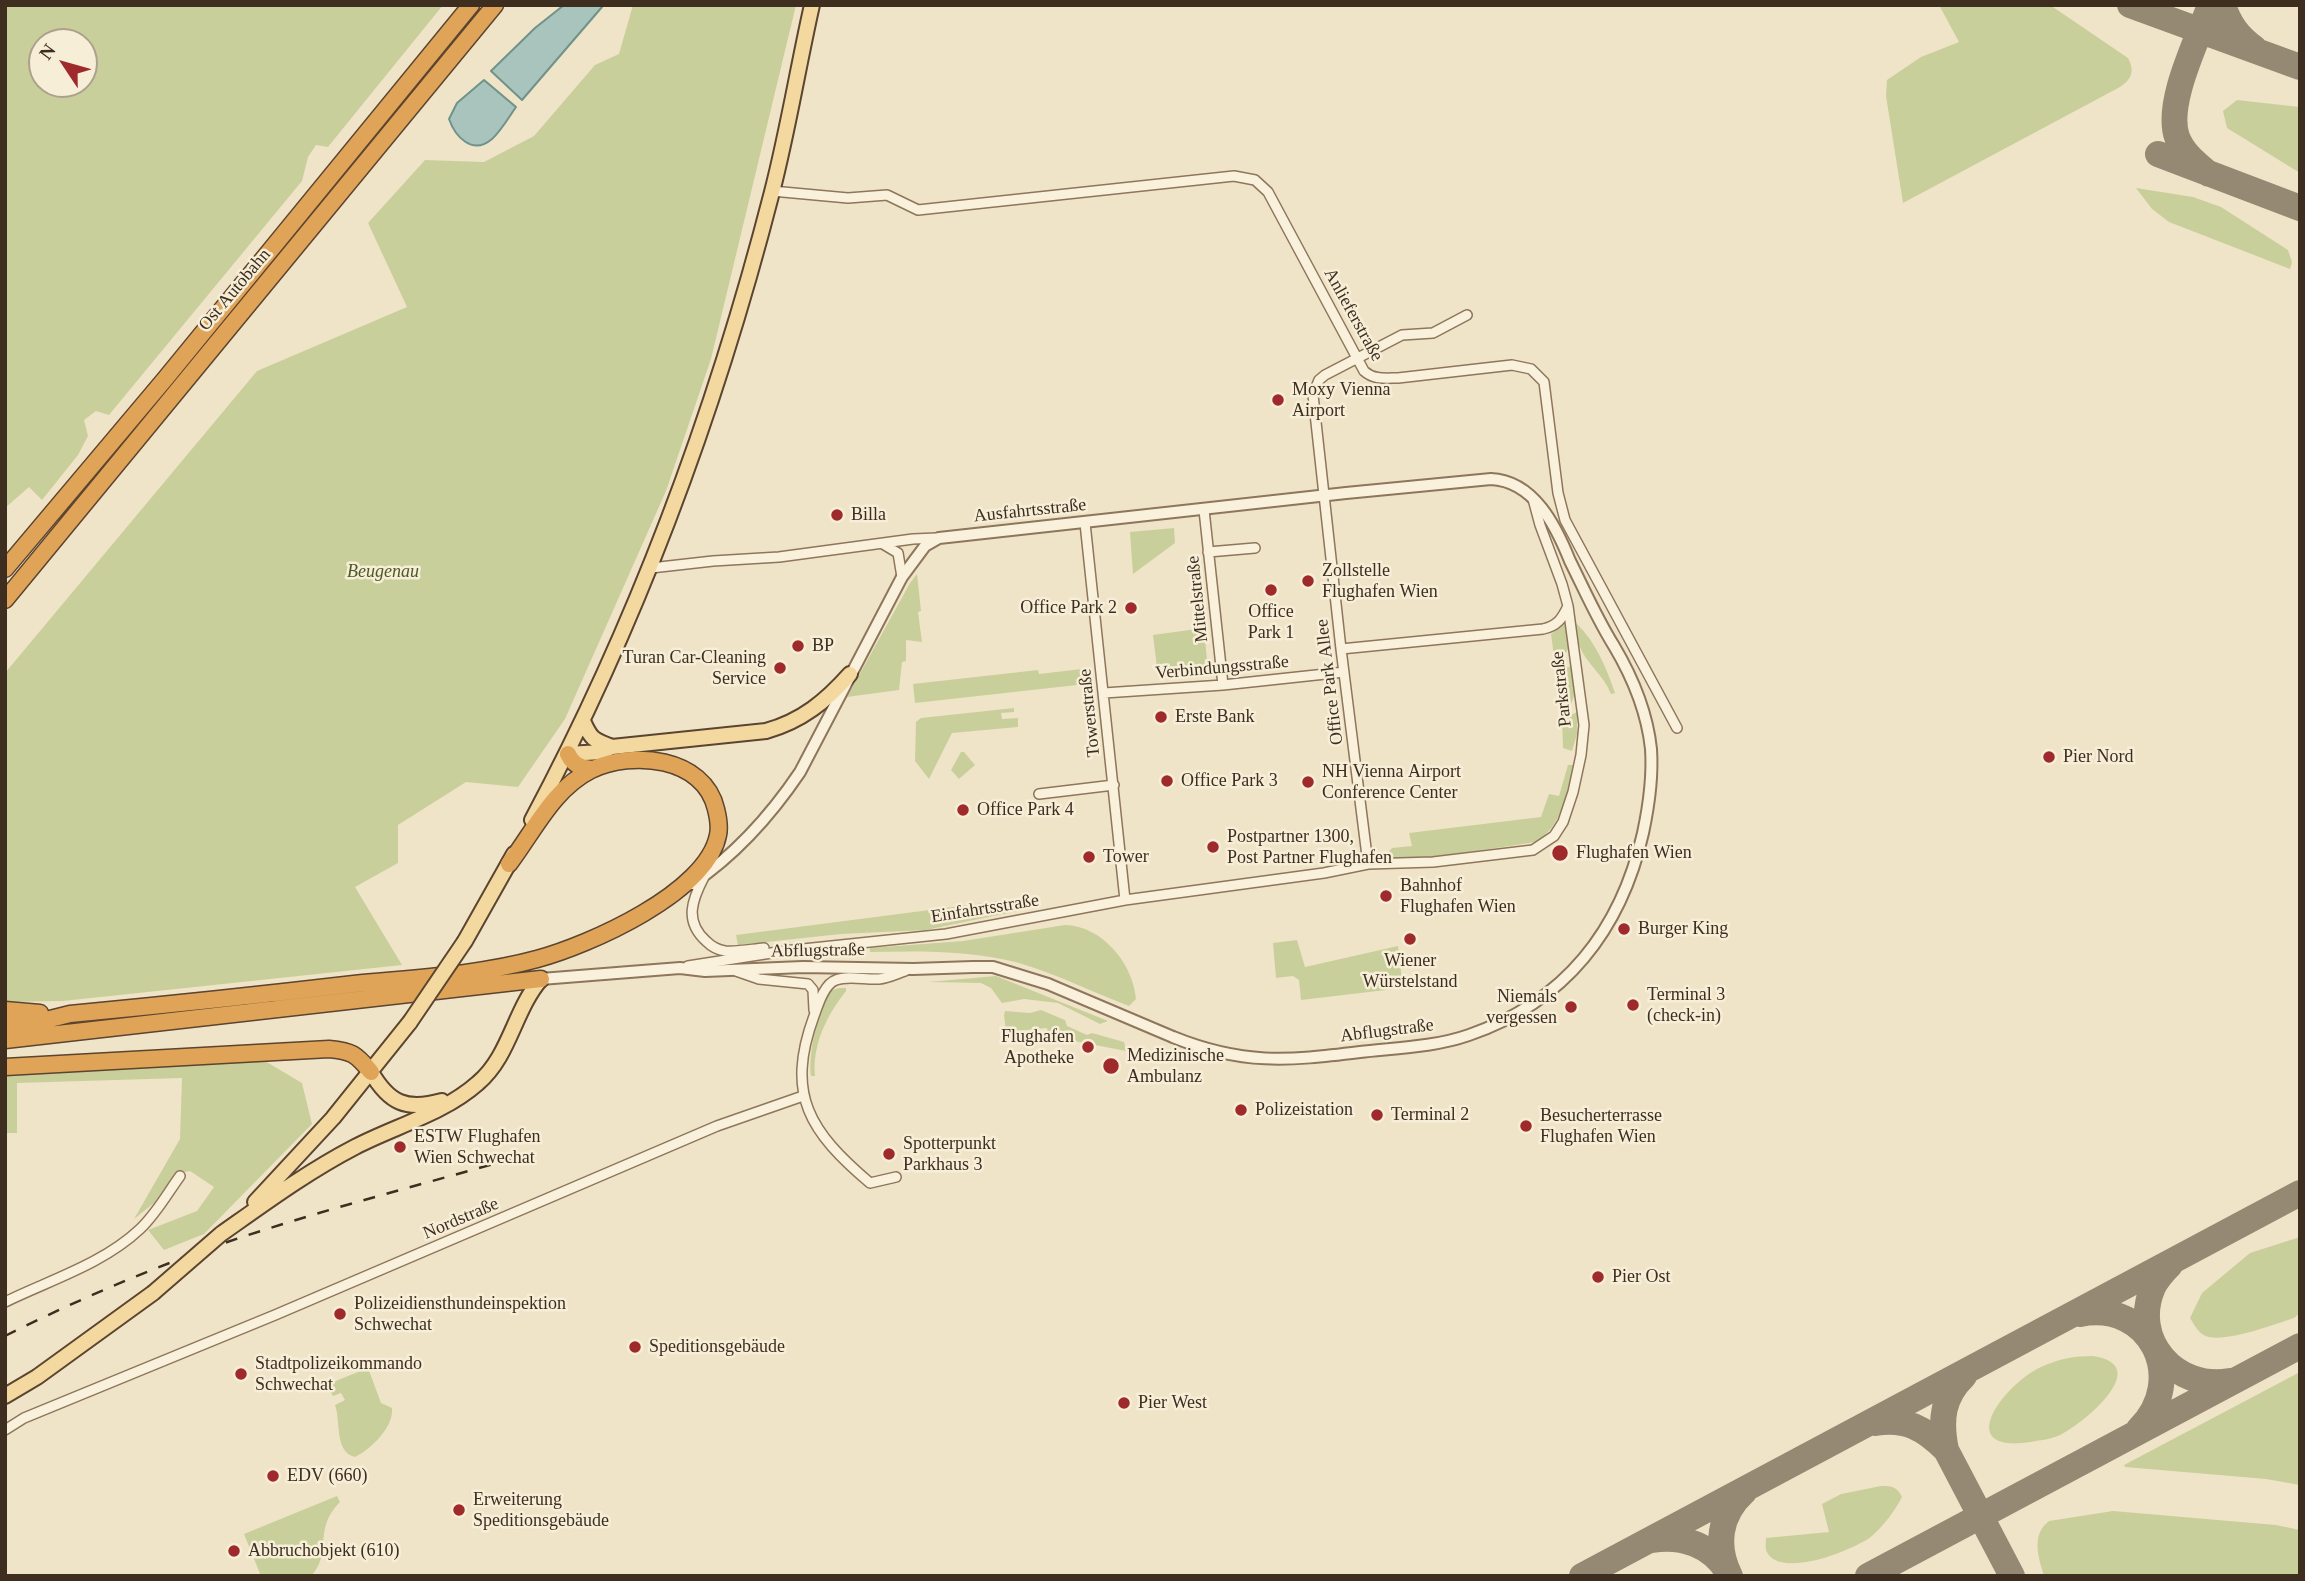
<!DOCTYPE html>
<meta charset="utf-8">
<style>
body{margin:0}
#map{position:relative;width:2305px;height:1581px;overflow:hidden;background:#f0e4c8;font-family:Georgia,serif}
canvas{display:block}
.frame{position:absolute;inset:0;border:7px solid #3d2e20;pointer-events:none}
.north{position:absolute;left:28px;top:28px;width:70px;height:70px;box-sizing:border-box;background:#f7eed8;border:2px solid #ada18e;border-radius:50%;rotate:306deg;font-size:19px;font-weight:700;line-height:28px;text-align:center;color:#3d2e20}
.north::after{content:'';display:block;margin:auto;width:24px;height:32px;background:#9e2a2b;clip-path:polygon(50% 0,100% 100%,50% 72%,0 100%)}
</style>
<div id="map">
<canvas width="2305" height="1581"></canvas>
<div class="frame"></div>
<div class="north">N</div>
</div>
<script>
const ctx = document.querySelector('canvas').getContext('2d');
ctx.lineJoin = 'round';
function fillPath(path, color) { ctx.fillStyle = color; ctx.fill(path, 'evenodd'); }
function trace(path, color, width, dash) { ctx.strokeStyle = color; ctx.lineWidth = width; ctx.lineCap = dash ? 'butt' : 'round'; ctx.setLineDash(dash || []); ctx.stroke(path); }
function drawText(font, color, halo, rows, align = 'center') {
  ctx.font = font + ' Georgia,serif'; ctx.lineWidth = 5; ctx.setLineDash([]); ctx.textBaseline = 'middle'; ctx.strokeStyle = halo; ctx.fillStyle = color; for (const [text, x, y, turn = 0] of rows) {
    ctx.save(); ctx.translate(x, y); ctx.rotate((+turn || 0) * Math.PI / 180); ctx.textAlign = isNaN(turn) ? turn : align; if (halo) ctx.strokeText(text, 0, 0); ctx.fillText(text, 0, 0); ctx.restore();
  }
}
const green = new Path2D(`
 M5,5H443L328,147L316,145L308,157L302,181L109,415L96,411L84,420L88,436L78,455L42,500L29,487L5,508ZM42,42H84V84H42Z
 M633,5H796L711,359L666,491L565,719L518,787L466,782L398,825V863L355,887L402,965L63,1001L5,1002V673L257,371L407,307L368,223L425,160L484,162L534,136L595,65L619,54Z
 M1939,5H2050L2128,58C2135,71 2132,79 2120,87L1903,203L1886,96L1887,80L1921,57L1959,42Z
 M2237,100L2300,107V173L2227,128L2223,111Z
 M2136,188L2193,197L2221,207L2288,250L2292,262L2290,269L2169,222L2152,209Z
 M1174,528L1175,543L1133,574L1130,532Z
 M917,574L921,611L918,612L922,642L906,640V661L902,662L899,690L847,697L910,583Z
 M1566,622L1569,647L1561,662L1555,664L1551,634Z
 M1576,623C1596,642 1606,667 1615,693L1611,694C1604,675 1586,664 1579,645C1577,638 1577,630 1576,623Z
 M1204,628L1208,671L1158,676L1153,635Z
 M1571,666L1575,693L1571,704L1559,705L1556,671Z
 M1082,669L1085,671L1086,684L915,703L913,684L1038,670L1039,674Z
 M1014,708V712L1001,713L1002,719L1018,718V727L952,733L929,779L915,761L916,722L921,718Z
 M1577,712V734L1572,751L1563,748L1562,719Z
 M961,752H964L975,765L959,779L951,770Z
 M1568,765H1574C1567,793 1562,826 1536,842L1429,858H1389L1387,854L1392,848L1412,846L1409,833L1541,817L1549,794L1559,796Z
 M1038,896L1041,906L926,930L841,934L738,945L736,935Z
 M1065,925C1102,926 1133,963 1136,999L1129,1006C1092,992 1057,974 1019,963C970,950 920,951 870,952V948L963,941Z
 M1297,940L1305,967L1398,946L1403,988L1301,1000L1299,980L1293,976L1276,978L1273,943Z
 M996,976L1108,1021L1100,1024L1058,1003L1024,999L1002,1003L991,988L981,983L928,982Z
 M846,988V991C827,1015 812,1045 815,1076H811C808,1060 817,1004 829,993C834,988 839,988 846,988Z
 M1041,1010L1065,1020L1067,1026L1087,1035L1092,1033L1124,1042L1126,1051L1059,1038L1048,1039L1047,1028L1006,1032L1004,1015L1005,1011L1030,1013Z
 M229,1060L265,1061L302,1083L312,1124L204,1234L164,1250L148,1230L197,1211L214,1187L190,1171L176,1174L154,1203L134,1219L180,1139L182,1078L17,1083V1133H5V1073Z
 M2300,1237V1313L2294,1318C2272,1325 2231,1341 2209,1337C2199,1335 2195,1326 2190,1318L2202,1293L2250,1253Z
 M2093,1356C2154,1365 2085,1422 2062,1434C2053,1439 2041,1440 2031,1442C1951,1454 2004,1384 2041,1367C2058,1359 2074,1356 2093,1356Z
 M368,1368L381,1403L392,1408C394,1427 371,1449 355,1457C334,1452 341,1421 335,1405L345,1400L341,1393L333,1396L326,1385Z
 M2300,1372V1485L2266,1479L2125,1467L2124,1465Z
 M1881,1486C1891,1486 1897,1486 1902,1497C1895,1511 1884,1525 1872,1536C1855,1550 1777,1581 1766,1550C1765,1546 1766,1542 1766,1538L1829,1532L1822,1504L1841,1494Z
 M337,1496L340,1502C312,1530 333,1553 311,1576H261L244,1534Z
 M2113,1511L2276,1525L2300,1530V1576H2044C2038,1556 2031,1535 2049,1521Z`);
const water = new Path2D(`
 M564,5H601L602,7L522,100L491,71L535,28Z
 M484,80L516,107C509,117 501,131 492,139C472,156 455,136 449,119L457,103Z`);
const taxiway = new Path2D(`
 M2130,5L2300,67
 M2223,5C2229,24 2238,36 2254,48
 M2158,154L2300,208
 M2209,174C2196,163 2183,153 2177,137C2165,103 2198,39 2210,5
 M2170,1265C2164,1271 2157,1279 2153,1287C2130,1340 2176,1391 2230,1381
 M2080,1314C2150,1300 2189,1379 2139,1429
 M1875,1423C1906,1418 1924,1428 1946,1450L2012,1576
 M1946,1450C1940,1421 1942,1397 1964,1376
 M1652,1540C1682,1535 1711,1545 1727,1571
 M1582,1576L2300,1193
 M1730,1576C1715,1546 1719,1515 1744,1492
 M1868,1576L2300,1346`);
const minor = new Path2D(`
 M772,191L848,198L887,195L918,210L1234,176L1255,180L1268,192L1364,371C1374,380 1385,378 1398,378L1512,365L1531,369L1544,382L1558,493L1565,520L1677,728
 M1204,510L1223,685
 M1085,523L1125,900
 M883,544L898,553L902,577
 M1208,552L1255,548
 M651,568L713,561L779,557L913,539L937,538
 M1341,649L1543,629C1557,626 1562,619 1568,606
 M1104,693L1223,685L1344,672
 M1039,794L1114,785
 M1368,864L1341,649L1313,395L1319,380L1325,375L1402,335L1433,333L1467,315
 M704,877C692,900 684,921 706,941C711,946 718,950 725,951C738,952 752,949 764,948
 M688,966L784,951L946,934L1125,900L1324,873L1368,864L1433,862L1533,850L1554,836L1563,822L1573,792L1581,755L1584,725L1568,606L1562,584L1540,525L1533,499
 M736,971L759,979L808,984L813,990L814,1010
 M896,1177L870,1183C810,1132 785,1095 814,1016C818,1005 824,984 836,980C848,975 866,980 879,979C888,978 896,974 905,971
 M5,1302C50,1280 103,1264 140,1229C156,1214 167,1194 180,1176
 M5,1430L24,1418L275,1315L717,1126L803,1096`);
const tertiary = new Path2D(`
 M692,884C735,855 771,815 800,772L902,577L925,546L939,538L1346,493L1491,479C1534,481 1556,526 1570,561C1584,589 1597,619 1614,646C1633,678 1647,711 1651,749C1653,778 1649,805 1643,833C1621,930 1565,1002 1469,1035C1435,1047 1395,1048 1360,1052C1287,1061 1242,1065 1173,1037
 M541,979L680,968L705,971L803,967L913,969L973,967H993L1048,984`);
const primary = new Path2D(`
 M583,721C591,739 593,740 612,747
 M568,754L601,752L612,747L766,731C802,721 826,701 850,674
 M532,820C638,621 716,410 772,192C788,130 798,67 812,5
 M465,941L514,854
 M371,1072C389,1103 406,1111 442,1101
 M255,1202L333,1118L410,1022
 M221,1234C265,1203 307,1172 355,1147C395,1126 443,1114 478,1083C510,1056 514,1010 541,979
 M5,1396L37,1377L153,1293`);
const motorway = new Path2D(`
 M5,569L165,379L471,5
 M5,600L495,5
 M568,754C573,765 581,768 592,769
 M5,1010L40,1013
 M5,1024L46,1020L70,1014C165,1005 260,995 354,984C415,978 478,975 537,959C589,945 707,893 718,835C720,826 718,817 716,809C704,757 632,750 591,770C553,789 534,831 509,864
 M5,1040L541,979
 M5,1067L329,1049C352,1051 356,1054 371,1072`);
const rail = new Path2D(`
 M5,1336C67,1305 131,1277 196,1253C301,1215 410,1188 518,1157`);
const tertiaryBridge = new Path2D(`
 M1048,984L1173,1037`);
const primaryBridge = new Path2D(`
 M410,1022L465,941
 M153,1293L221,1234`);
const markers = [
 [1278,400,7,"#9e2a2b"],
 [837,515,7,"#9e2a2b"],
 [1308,581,7,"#9e2a2b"],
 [1271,590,7,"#9e2a2b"],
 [1131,608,7,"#9e2a2b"],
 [798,646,7,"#9e2a2b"],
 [780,668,7,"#9e2a2b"],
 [1161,717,7,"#9e2a2b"],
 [2049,757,7,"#9e2a2b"],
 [1167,781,7,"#9e2a2b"],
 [1308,782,7,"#9e2a2b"],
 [963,810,7,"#9e2a2b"],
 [1213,847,7,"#9e2a2b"],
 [1560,853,9,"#9e2a2b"],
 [1089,857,7,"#9e2a2b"],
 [1386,896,7,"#9e2a2b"],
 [1624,929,7,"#9e2a2b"],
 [1410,939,7,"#9e2a2b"],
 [1633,1005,7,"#9e2a2b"],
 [1571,1007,7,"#9e2a2b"],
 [1088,1047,7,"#9e2a2b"],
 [1111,1066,9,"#9e2a2b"],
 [1241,1110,7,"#9e2a2b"],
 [1377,1115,7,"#9e2a2b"],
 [1526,1126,7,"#9e2a2b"],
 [400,1147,7,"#9e2a2b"],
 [889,1154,7,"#9e2a2b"],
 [1598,1277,7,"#9e2a2b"],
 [340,1314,7,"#9e2a2b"],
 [635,1347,7,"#9e2a2b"],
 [241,1374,7,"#9e2a2b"],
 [1124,1403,7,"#9e2a2b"],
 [273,1476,7,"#9e2a2b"],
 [459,1510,7,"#9e2a2b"],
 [234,1551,7,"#9e2a2b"]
];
const streetNames = [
 ["Ost Autobahn",235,290,-50],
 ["Anlieferstraße",1353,315,61],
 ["Ausfahrtsstraße",1030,511,-6],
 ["Mittelstraße",1198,599,-96],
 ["Verbindungsstraße",1222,668,-5],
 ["Office Park Allee",1330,682,-97],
 ["Parkstraße",1562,689,-96],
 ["Towerstraße",1090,713,-96],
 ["Einfahrtsstraße",985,909,-9],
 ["Abflugstraße",818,951,-1],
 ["Abflugstraße",1387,1031,-7],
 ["Nordstraße",461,1219,-23]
];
const poiNames = [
 ["Moxy Vienna",1292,390],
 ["Airport",1292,411],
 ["Billa",851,515],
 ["Zollstelle",1322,571],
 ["Flughafen Wien",1322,592],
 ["Office Park 2",1117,608,"right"],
 ["Office",1271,612,"center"],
 ["Park 1",1271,633,"center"],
 ["BP",812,646],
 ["Turan Car-Cleaning",766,658,"right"],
 ["Service",766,679,"right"],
 ["Erste Bank",1175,717],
 ["Pier Nord",2063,757],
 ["NH Vienna Airport",1322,772],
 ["Conference Center",1322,793],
 ["Office Park 3",1181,781],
 ["Office Park 4",977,810],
 ["Postpartner 1300,",1227,837],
 ["Post Partner Flughafen",1227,858],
 ["Flughafen Wien",1576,853],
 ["Tower",1103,857],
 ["Bahnhof",1400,886],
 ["Flughafen Wien",1400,907],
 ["Burger King",1638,929],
 ["Wiener",1410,961,"center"],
 ["Würstelstand",1410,982,"center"],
 ["Terminal 3",1647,995],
 ["(check-in)",1647,1016],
 ["Niemals",1557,997,"right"],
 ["vergessen",1557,1018,"right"],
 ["Flughafen",1074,1037,"right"],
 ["Apotheke",1074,1058,"right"],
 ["Medizinische",1127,1056],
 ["Ambulanz",1127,1077],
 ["Polizeistation",1255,1110],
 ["Terminal 2",1391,1115],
 ["Besucherterrasse",1540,1116],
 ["Flughafen Wien",1540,1137],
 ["ESTW Flughafen",414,1137],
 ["Wien Schwechat",414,1158],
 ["Spotterpunkt",903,1144],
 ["Parkhaus 3",903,1165],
 ["Pier Ost",1612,1277],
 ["Polizeidiensthundeinspektion",354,1304],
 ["Schwechat",354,1325],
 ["Speditionsgebäude",649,1347],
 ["Stadtpolizeikommando",255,1364],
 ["Schwechat",255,1385],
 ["Pier West",1138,1403],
 ["EDV (660)",287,1476],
 ["Erweiterung",473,1500],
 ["Speditionsgebäude",473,1521],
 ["Abbruchobjekt (610)",248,1551]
];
const parkNames = [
 ["Beugenau",383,572]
];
fillPath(green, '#c9cf9b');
fillPath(water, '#a9c4bc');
trace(water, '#6f938a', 2);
trace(taxiway, '#968974', 26);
trace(minor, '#8d765c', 12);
trace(tertiary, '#8d765c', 14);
trace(primary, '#5b4430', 18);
trace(motorway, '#5b4430', 19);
trace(minor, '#faf1dc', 9);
trace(tertiary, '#faf1dc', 10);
trace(primary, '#f3d9a0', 14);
trace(motorway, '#e0a458', 16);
trace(rail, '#3d2e20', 2.5, [12, 12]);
trace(tertiaryBridge, '#8d765c', 14, []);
trace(primaryBridge, '#5b4430', 18, []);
trace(tertiaryBridge, '#faf1dc', 10);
trace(primaryBridge, '#f3d9a0', 14);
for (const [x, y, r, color] of markers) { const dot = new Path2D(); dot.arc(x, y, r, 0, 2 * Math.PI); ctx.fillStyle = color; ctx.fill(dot); trace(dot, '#f7eed8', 2.5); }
drawText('18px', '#3d2e20', '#f7eed8', streetNames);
drawText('18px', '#3d2e20', '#f7eed8', poiNames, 'left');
drawText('italic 18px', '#4d5a26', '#f7eed8', parkNames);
</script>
